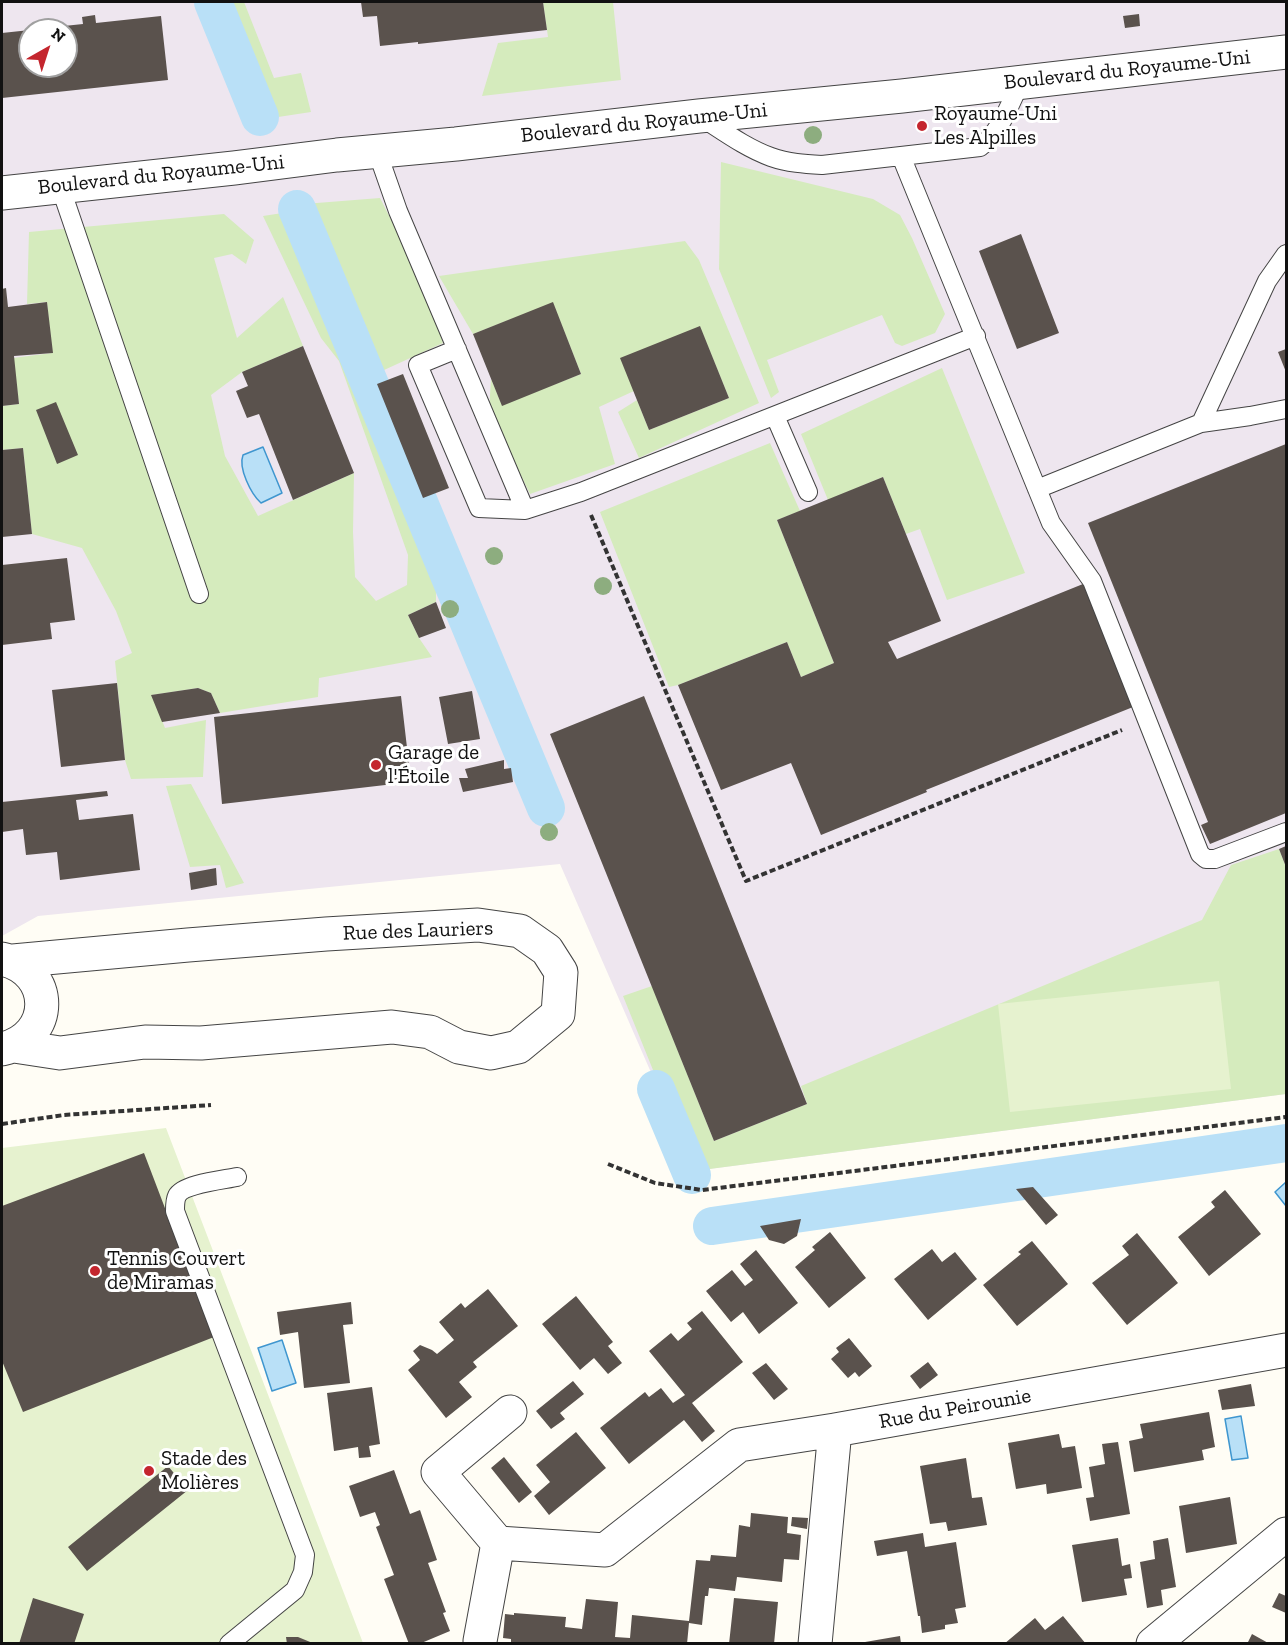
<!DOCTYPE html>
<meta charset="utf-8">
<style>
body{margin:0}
#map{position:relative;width:1288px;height:1645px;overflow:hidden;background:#fffdf5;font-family:"Zilla Slab",serif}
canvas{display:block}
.frame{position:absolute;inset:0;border:3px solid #111;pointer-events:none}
.north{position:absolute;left:18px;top:18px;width:60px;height:60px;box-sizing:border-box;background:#fff;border:2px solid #a0a0a0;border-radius:50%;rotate:39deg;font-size:16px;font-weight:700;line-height:24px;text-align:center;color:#111}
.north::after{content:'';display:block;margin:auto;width:21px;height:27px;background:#c4262e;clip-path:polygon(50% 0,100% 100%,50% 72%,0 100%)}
</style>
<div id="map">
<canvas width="1288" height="1645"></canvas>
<div class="frame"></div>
<div class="north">N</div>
</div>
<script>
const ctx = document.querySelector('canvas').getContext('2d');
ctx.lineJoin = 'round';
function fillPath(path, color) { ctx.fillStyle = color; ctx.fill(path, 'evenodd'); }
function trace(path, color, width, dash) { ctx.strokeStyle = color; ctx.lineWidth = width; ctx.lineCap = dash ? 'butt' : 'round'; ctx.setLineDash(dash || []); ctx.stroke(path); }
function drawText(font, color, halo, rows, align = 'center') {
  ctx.font = font + ' "Zilla Slab",serif'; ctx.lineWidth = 6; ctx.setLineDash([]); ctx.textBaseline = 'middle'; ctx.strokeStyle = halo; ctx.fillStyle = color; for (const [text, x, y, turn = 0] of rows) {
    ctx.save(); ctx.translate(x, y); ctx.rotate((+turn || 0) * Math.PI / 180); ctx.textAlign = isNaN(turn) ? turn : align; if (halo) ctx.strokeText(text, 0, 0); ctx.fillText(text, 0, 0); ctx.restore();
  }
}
const industrial = new Path2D(`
 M2,2H1286V1094L694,1171L560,864L38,916L2,936ZM30,30H66V66H30Z`);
const green = new Path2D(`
 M181,2H205L254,120L245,123L197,3Z
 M217,2H244L274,78L301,73L311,112L265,119Z
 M543,2H613L621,80L482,96L498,43L548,37Z
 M721,162L873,199L900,215L912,238L945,314L935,333L902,346L895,343L882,315L767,360L779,392L771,398L719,269Z
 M380,198L425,286L443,343L371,376L309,227L304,204Z
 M289,212L436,571V602L408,615L419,638L432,657L319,678L318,697L220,713L211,693L198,688L152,695L165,728L206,720L203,777L131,779L125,760L115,661L132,653L116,611L82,548L32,534L23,448L2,450V406L19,404L13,358L52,353L47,302L27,304L29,232L224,214L254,240L246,264L232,254L214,258L237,338L283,297L303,346L242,372L211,395L225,456L258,516L354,473L353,532L355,577L376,601L407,585L408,555L339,361L321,338L263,216Z
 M685,241L699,260L759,403L639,458L618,412L637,400L649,430L729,398L700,327L634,391L599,407L615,464L530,494L489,411L491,379L502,405L581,374L553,303L473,334L439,276Z
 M942,368L1025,573L947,600L920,529L906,534L883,477L828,500L801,434Z
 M770,443L800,511L777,520L834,663L801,677L787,642L678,685L669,687L600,512Z
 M191,784L244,883L226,888L220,865L190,867L166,786Z
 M1279,849L1286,867V1094L694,1171L623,996L652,986L714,1141L807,1104L801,1086L1202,920L1231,865Z`);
const pitch = new Path2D(`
 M1219,981L1231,1089L1010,1112L998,1004Z
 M166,1128L363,1643H2V1148Z`);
const water = new Path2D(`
 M263,447L282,493L261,503C251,494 238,468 243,455Z
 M1286,1182V1206L1275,1192Z
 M282,1340L296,1383L272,1391L258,1348Z
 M1241,1416L1248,1458L1232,1460L1225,1419Z`);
const canal = new Path2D(`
 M213,2L260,117
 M297,209L546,808
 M656,1089L692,1175
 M712,1226L1286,1143`);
const building = new Path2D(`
 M361,2H543L547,30L418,44V42L380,46L377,16L363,17Z
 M1139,14L1140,26L1125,28L1123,16Z
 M95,15L96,23L161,16L168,80L2,98V33L30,30V66H66V30H45V28L83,24L82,17Z
 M1021,234L1059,333L1017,349L979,251Z
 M6,288L8,307L47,302L53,353L14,356L19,404L2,406V289Z
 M553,302L581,374L502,406L473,334Z
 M700,326L729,398L649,430L620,358Z
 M303,346L354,473L293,500L259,414L247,418L236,391L248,386L242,372Z
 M1286,349V372L1278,352Z
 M403,374L449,488L423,498L377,384Z
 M56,402L78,455L57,464L36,410Z
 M1286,444V813L1210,844L1201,825L1208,822L1088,523Z
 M23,448L32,534L2,537V450Z
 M883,477L941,621L888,642L897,659L1083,584L1133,707L926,790L927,792L821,835L791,763L721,790L678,685L787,642L801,677L834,663L777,520Z
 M67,558L75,620L50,623L52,639L2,645V565Z
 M436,602L446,628L419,638L408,615Z
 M117,683L125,760L61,767L52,690Z
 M198,688L211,693L220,713L162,722L151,695Z
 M472,691L480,739L448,744L439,697Z
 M401,696L411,782L222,804L214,717Z
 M644,696L807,1104L714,1141L550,734Z
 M504,760V769L511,768L513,782L463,792L459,778H468L465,769Z
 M107,791L108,796L76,800L79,820L133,814L140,870L60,880L57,852L26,855L23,829L2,832V802Z
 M1286,846V867L1279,849Z
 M216,868L217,885L191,890L189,873Z
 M144,1153L214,1337L23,1412L2,1361V1206Z
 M1033,1187L1058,1215L1046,1225L1016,1189Z
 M1225,1190L1261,1234L1209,1276L1178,1237L1215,1207L1211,1202Z
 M801,1219L797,1236L784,1244L769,1240L760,1226Z
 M830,1232L866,1278L829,1308L795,1267L815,1250L812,1247Z
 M1137,1233L1178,1283L1127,1325L1092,1283L1129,1255L1122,1246Z
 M1032,1241L1068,1284L1017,1326L983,1285L1021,1254L1018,1252Z
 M932,1249L942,1262L955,1252L977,1279L928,1320L894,1279Z
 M756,1250L798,1303L759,1334L743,1312L731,1322L706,1291L732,1270L745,1286L753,1280L740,1264Z
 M488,1289L518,1326L473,1362L477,1367L459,1382L472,1397L446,1418L408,1370L420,1360L413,1351L420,1345L432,1350L437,1354L454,1340L439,1322L461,1303L465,1308Z
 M576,1296L613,1342L608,1346L622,1363L608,1374L594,1358L580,1370L542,1324Z
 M351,1302L353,1324L343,1325L350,1383L304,1388L298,1332L280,1335L277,1312Z
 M702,1311L743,1362L692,1403L715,1431L702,1442L684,1420L629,1464L600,1428L645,1392L649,1397L661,1388L673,1403L685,1395L649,1351L671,1333L678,1341L692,1329L687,1323Z
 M849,1338L872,1366L859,1377L855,1372L848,1378L831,1359L839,1352L836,1348Z
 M928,1362L938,1375L920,1389L910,1376Z
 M766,1363L788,1389L774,1400L752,1373Z
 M573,1381L584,1394L560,1413L565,1419L551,1429L536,1411Z
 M1251,1384L1255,1406L1222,1410L1218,1390Z
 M372,1387L380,1444L369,1446L371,1457L359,1458L358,1447L334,1451L327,1393Z
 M1209,1412L1215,1447L1202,1450L1204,1460L1134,1472L1129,1441L1143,1438L1140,1424Z
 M576,1432L606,1468L549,1515L534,1496L550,1482L536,1465Z
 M1059,1434L1062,1448L1075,1446L1082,1488L1047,1494L1046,1484L1016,1489L1008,1443Z
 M1118,1442L1130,1514L1090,1521L1086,1498L1094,1497L1089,1467L1105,1464L1102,1444Z
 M504,1457L532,1492L519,1503L491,1468Z
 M966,1458L972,1498L982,1497L987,1525L948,1531L946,1522L930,1524L920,1466Z
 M168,1466L188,1490L87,1571L68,1547Z
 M394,1470L410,1514L420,1510L437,1560L428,1563L446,1612L443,1613L450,1631L419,1644H409L384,1579L394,1575L376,1527L380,1525L375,1512L360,1517L349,1486Z
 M1230,1497L1237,1544L1186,1553L1179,1506Z
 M751,1513L788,1517L787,1533L801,1535L799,1560L784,1559L782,1582L737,1577L735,1591L709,1588L708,1596H705L702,1625L689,1623L687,1644H511V1639L503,1638L505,1614L514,1615V1613L566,1617L565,1627L582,1629L586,1599L618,1602L615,1637L630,1638L632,1615L689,1621L696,1560L710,1561L711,1555L736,1557L739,1525L750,1527Z
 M792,1517L808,1518L807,1529L791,1526Z
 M923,1533L925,1547L956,1542L966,1607L955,1609L958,1623L945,1625V1629L922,1633L920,1616H918L907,1551L877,1556L874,1541Z
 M1118,1538L1122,1566L1130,1564L1132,1578L1124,1579L1127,1595L1082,1602L1072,1545Z
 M1168,1538L1176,1587L1161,1590L1163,1605L1147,1608L1140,1562L1155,1559L1153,1541Z
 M1279,1593L1286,1596V1613L1272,1607Z
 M33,1598L84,1614L74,1644H19Z
 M734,1598L778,1602L774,1644H729Z
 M1063,1616L1086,1644H1004L1035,1618L1045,1630Z
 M1252,1634L1270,1644H1247Z
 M900,1636L901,1644H865V1642Z
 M286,1637H298L315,1644H287Z`);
const path = new Path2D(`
 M591,515L746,881L1122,730
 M2,1124L64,1115L211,1105
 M608,1164L655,1183L702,1190L1286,1117`);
const lane = new Path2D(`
 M701,117C723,131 746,148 771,157C788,163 805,164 822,165L980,147C1001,131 1009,106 1020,83
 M377,151L398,211L525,510
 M901,156L1051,523L1092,581L1200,854L1206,859H1215L1286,832
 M60,186L199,594
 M457,349L418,365L479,508L525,510L581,492L976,336
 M775,416L808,492
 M1201,423L1250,416L1286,409
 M1037,489L1201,423L1267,281L1286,254
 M229,1644L295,1590L303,1572L305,1555L175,1211C175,1206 175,1200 177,1196C183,1184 223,1180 237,1177`);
const street = new Path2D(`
 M2,193L234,168L337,155L456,144L699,116L902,96L1286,52
 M2,959C55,971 55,1037 2,1049
 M13,961L188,945L326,934L478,925L520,931L547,950L561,972L558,1014L518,1047L491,1053L459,1047L430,1032L392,1027L201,1043L145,1042L60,1053L14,1046
 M510,1412L438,1472L498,1543L605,1550L739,1445L835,1430
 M480,1641L498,1543
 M815,1644L835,1430L1286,1350
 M1153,1644L1286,1534`);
const trees = [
 [813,135],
 [494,556],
 [603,586],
 [450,609],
 [549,832]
];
const markers = [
 [922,126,6,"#c4262e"],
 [376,765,6,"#c4262e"],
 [95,1271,6,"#c4262e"],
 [149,1471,6,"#c4262e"]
];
const streetNames = [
 ["Boulevard du Royaume-Uni",1127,70,-6],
 ["Boulevard du Royaume-Uni",644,123,-6],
 ["Boulevard du Royaume-Uni",161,175,-6],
 ["Rue des Lauriers",418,931,-2],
 ["Rue du Peirounie",955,1409,-10]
];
const poiNames = [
 ["Royaume-Uni",934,114],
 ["Les Alpilles",934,138],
 ["Garage de",388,753],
 ["l'Étoile",388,777],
 ["Tennis Couvert",107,1259],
 ["de Miramas",107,1283],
 ["Stade des",161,1459],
 ["Molières",161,1483]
];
fillPath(industrial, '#eee6ef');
fillPath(green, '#d5ebbd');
fillPath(pitch, '#e6f2cf');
fillPath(water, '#b9e0f7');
trace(water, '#3f96cf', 1.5);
trace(canal, '#b9e0f7', 38);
fillPath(building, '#5a524d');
trace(lane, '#444', 20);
trace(street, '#444', 35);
trace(path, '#333', 4, [6, 3]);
trace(lane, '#fff', 18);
trace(street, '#fff', 33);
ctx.fillStyle = '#8dad7f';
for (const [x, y] of trees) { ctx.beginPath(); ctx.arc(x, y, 9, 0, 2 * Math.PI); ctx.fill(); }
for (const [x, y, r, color] of markers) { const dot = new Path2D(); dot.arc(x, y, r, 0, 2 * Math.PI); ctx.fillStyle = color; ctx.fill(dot); trace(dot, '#fff', 2); }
drawText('21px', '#111', '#fff', streetNames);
drawText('21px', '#111', '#fff', poiNames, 'left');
</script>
